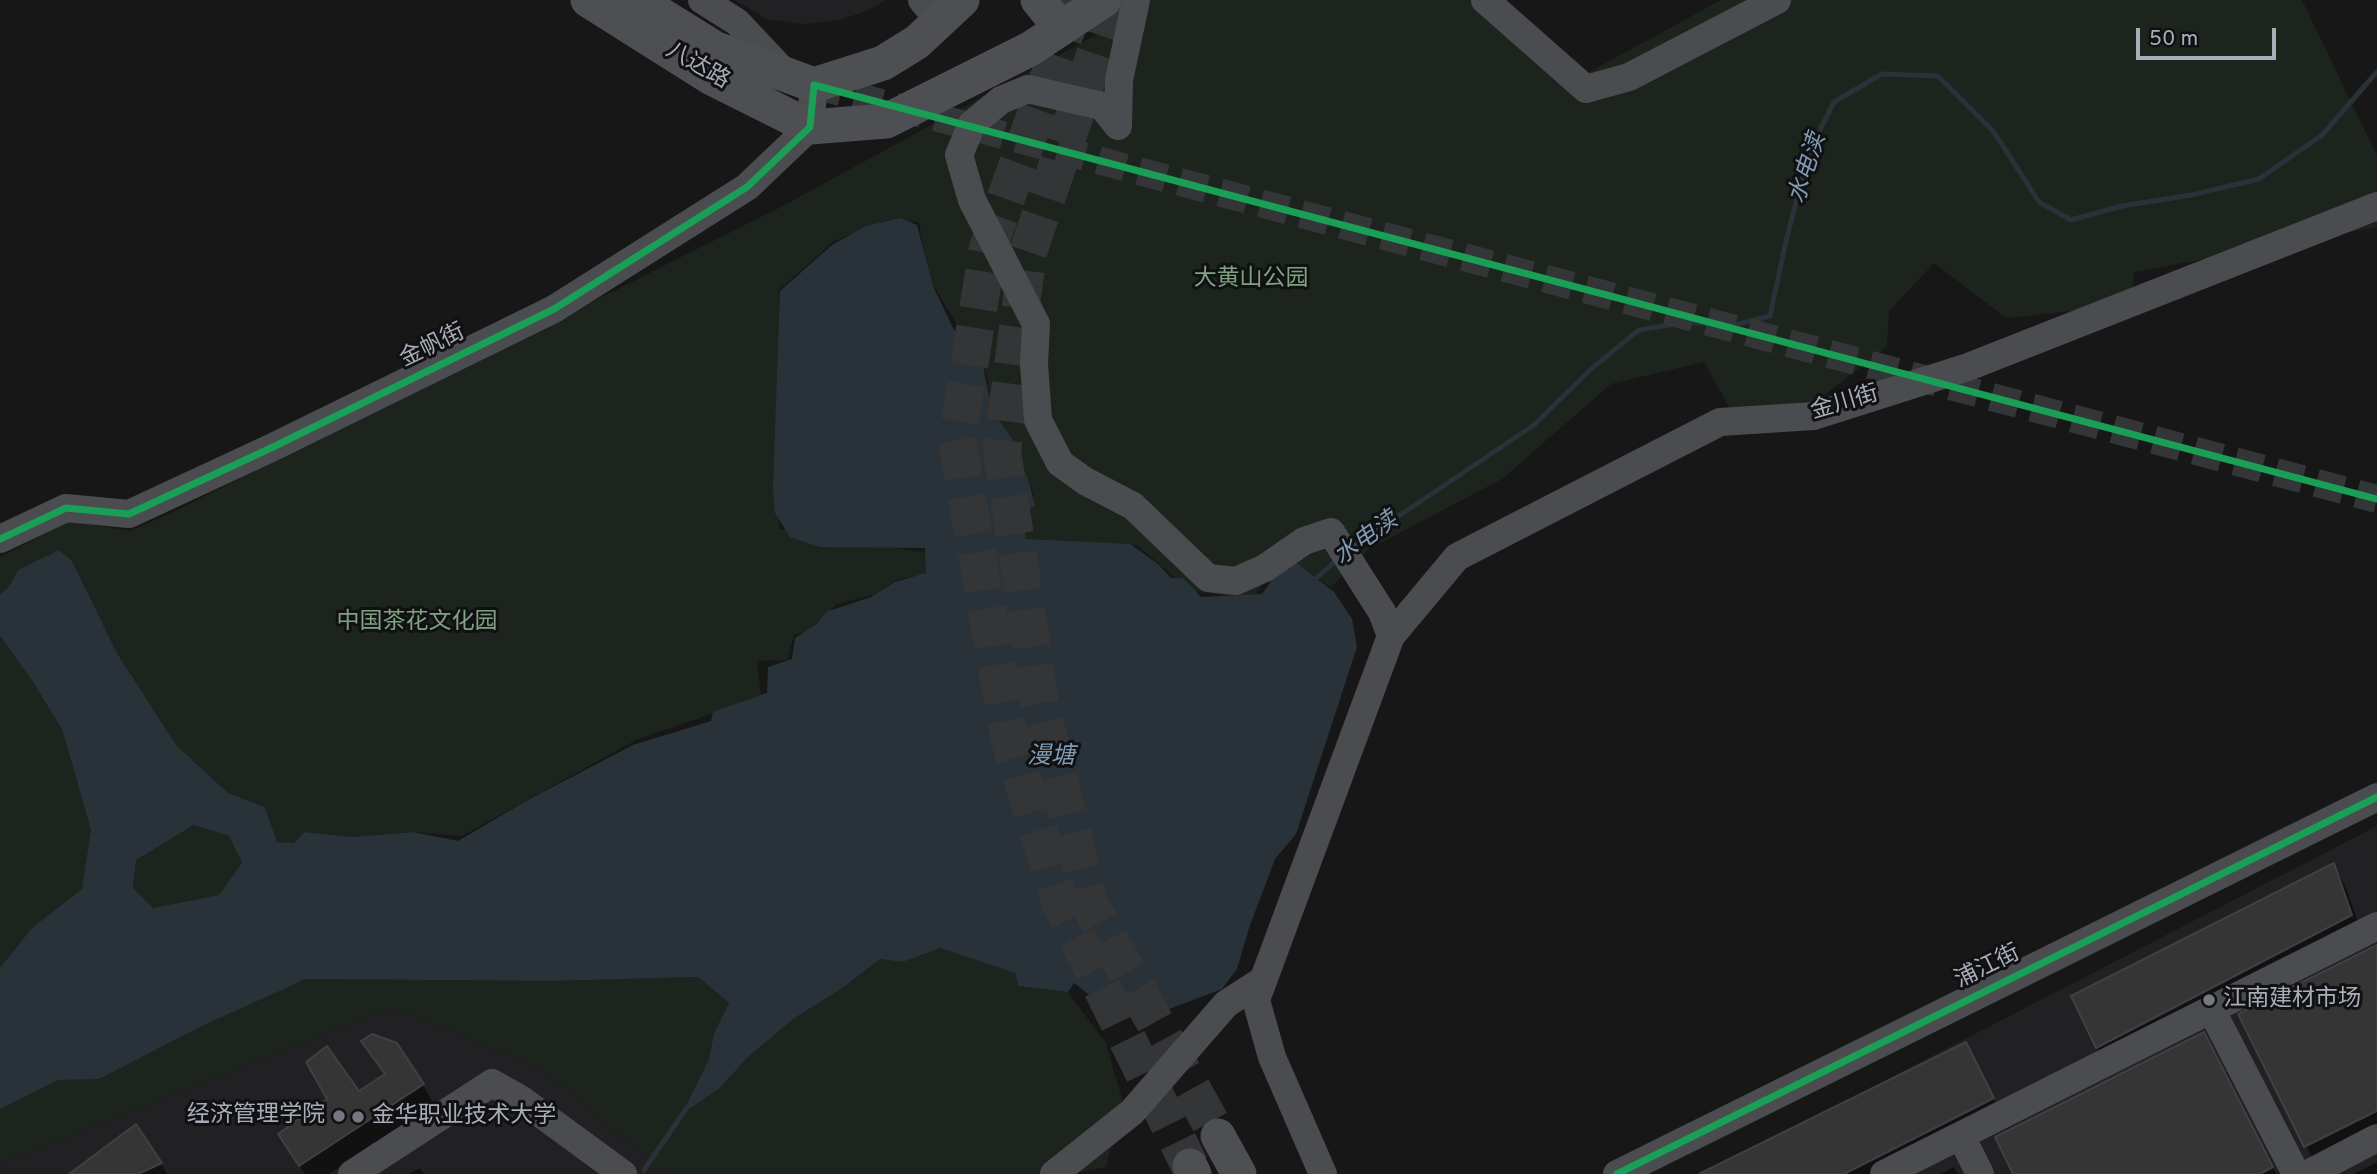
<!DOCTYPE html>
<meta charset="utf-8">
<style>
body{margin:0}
#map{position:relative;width:2377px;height:1174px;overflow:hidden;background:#171717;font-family:Overpass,sans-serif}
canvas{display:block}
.scale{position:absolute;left:2136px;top:28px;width:140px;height:32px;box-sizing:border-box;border:4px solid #a8adb8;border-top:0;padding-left:9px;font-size:21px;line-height:24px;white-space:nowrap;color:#a8adb8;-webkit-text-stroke:5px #111113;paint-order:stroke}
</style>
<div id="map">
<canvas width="2377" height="1174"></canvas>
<div class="scale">50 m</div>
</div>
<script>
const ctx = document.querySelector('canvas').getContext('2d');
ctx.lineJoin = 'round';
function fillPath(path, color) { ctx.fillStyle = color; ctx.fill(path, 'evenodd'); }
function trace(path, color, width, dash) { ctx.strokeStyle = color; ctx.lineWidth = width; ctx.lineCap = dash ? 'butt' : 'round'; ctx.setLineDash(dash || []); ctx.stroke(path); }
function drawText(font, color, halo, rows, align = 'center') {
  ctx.font = font + ' Overpass,"Noto Sans SC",sans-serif'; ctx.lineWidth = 6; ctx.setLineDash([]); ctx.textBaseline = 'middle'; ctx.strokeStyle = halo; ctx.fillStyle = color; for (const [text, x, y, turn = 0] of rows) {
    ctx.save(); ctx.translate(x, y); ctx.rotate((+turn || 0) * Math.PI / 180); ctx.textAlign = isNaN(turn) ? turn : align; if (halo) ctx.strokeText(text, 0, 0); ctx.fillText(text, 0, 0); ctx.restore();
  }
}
const built = new Path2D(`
 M735,0H886L867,11L839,20L804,24L766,19Z
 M2377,826V1174H1704Z
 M392,1007L543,1069L665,1174H0V1164Z`);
const green = new Path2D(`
 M1140,0H1506L1586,74L1721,0H2302L2377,156V227L2134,272L2132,305L2006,318L1934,263L1889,311L1887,347L1810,406L1730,408L1704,362L1611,384L1502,479L1369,549L1331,587L1287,558L1249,600L1190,590L1137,545L1026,540L1018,511L1034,496L1019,454L990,404L987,375L929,278L919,222L887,220L834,241L779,290V529L928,553L931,574L899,579L873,595L836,604L816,629L794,635L787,660L757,661L761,697L638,739L462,836L413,832L353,837L304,832L294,843L277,842L265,807L228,793L176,745L117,653L72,561L59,550L18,570L8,588L0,594V557L69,521L131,531L179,509L779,208L1118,23Z
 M0,636L33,682L62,729L91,830L83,889L32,928L0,968Z
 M194,825L229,836L242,863L219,895L153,908L133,888L136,860Z
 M940,948L1015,973L1018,986L1068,992L1106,1043L1122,1099L1106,1167L1069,1174H665L543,1069L392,1007L0,1164V1109L58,1080L99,1078L200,1027L306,979L553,981L698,977L729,1003L714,1033L709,1059L683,1113L720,1088L747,1058L793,1019L844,987L880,959L903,962Z`);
const water = new Path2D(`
 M900,218L917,225L933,286L953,328L983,366L992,410L1013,440L1029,482L1035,506L1021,512L1026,539L1130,544L1158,564L1171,578H1183L1201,597L1262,594L1289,557L1334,592L1352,619L1357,647L1296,834L1275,859L1249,928L1237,969L1222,989L1161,1012L1101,1010L1097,1001L1074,983L1068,992L1018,986L1015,973L940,948L903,962L880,959L844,987L793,1019L747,1058L720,1088L682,1114L709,1059L714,1033L729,1003L698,977L553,981L306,979L200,1027L99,1079L58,1080L0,1109V968L32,928L82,889L91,830L62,729L33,682L0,636V594L8,588L18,570L59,550L72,561L117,653L176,745L228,793L265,807L277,842L294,843L304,832L353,837L413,832L458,841L526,801L633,745L711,721L713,712L767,693L768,667L792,659L795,638L817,624L826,612L871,597L895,582L926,573L925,548L820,547L790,537L775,513L773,488L780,291L832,245L866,226ZM194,825L229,836L242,863L219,895L153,908L133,888L136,860Z`);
const shadow = new Path2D(`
 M2333,865L2345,885L2363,936L2109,1067L2097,1047Z
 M2377,947V1137L2317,1166L2306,1146Z
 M364,1042L423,1085L434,1105L329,1174H305L292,1155L358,1093L385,1076Z
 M1966,1044L2004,1119L1896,1174H1703Z
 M2215,1054L2276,1174H2015Z
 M2377,1162V1174H2354Z
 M161,1163L167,1174H83Z
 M1954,1167L1958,1174H1940Z
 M420,1168L424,1174H409Z`);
const stream = new Path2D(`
 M1351,548L1534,425L1591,369L1639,330L1686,322L1731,326L1770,316L1786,241L1809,152L1834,102L1882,74L1938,76L1994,132L2039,202L2071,220L2122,206L2191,195L2259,179L2322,135L2377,72
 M1312,582L1338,559
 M644,1170L686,1109`);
const building = new Path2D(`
 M2334,863L2352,915L2096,1048L2071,996Z
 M2377,945V1111L2304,1147L2238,1014Z
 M2204,1032L2273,1167L2260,1174H2013L1995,1137Z
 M372,1034L397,1043L424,1084L299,1166L278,1134L327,1099L306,1062L327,1046L359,1091L385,1074L361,1041Z
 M1966,1042L1994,1098L1844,1174H1699Z
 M136,1124L162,1163L138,1174H69Z`);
const minorTunnel = new Path2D(`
 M814,85L2377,499`);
const highwayTunnel = new Path2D(`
 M1114,0L1028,252L1002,450L1040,703L1090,905L1218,1136
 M1076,2L988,248L957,440L1009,737L1062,907L1190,1166`);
const minor = new Path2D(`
 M702,0L737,22L785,73
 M922,0L939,21
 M1136,0L1119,80L1118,126L1102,106L1028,89L1001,100L972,124L959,155L972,200L1036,324L1034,364L1038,420L1060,463L1085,481L1133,506L1208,578L1236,581L1265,568L1304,541L1331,532L1382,612L1391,636L1256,1000L1272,1057L1323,1174
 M1485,0L1586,89L1629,77L1777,0
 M0,539L66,508L129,514L271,448L554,309L747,187L810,127L814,85
 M1391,636L1457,557L1720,422L1814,416L1968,367L2377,206
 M2211,1009L2296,1174
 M1961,1136L1980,1174
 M352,1174L492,1083L522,1100L623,1174
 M1054,1174L1132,1112L1226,1004L1263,980
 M1617,1174L2377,797
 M1884,1174L2377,926
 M2308,1174L2377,1138`);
const major = new Path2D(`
 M588,0L710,77L810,127L886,121L1030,49L1104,0
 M637,0L716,49L814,85L883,63L917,42L962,0
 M1038,0L1061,28
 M1218,1136L1239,1174
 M1190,1166L1194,1174`);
const cycleway = new Path2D(`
 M0,539L66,508L129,514L271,448L554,309L747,187L810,127L814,85L2377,499
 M1617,1174L2377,797`);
const markers = [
 [2209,1000,7,"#757880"],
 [339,1116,7,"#757880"],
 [358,1117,7,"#757880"]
];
const streetNames = [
 ["八达路",697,67,30],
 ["金帆街",433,347,-26],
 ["金川街",1845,404,-16],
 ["浦江街",1988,968,-26]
];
const parkNames = [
 ["大黄山公园",1251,280],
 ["中国茶花文化园",417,623]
];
const poiNames = [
 ["江南建材市场",2223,1000],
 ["经济管理学院",325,1116,"right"],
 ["金华职业技术大学",372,1117]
];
const waterNames = [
 ["水电渎",1809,169,-72],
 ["水电渎",1367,540,-36],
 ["漫塘",1051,758]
];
fillPath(built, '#212123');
fillPath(green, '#1d241e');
fillPath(water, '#2a3239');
fillPath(shadow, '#0007');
trace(stream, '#2a3239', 5);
fillPath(building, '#353536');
trace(building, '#3f4043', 2);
trace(minorTunnel, '#343537', 28, [28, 14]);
trace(highwayTunnel, '#343537', 38, [38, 19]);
trace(minor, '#4b4c50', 28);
trace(major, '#4d4f52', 35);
trace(cycleway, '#1a9f57', 7);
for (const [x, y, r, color] of markers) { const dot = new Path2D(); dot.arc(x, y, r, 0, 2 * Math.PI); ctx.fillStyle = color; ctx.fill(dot); trace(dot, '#111113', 2.5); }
drawText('23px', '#a8adb8', '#111113', streetNames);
drawText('23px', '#7fa381', '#111113', parkNames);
drawText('23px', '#a8adb8', '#111113', poiNames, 'left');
drawText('italic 24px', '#7f9bb3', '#111113', waterNames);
</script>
